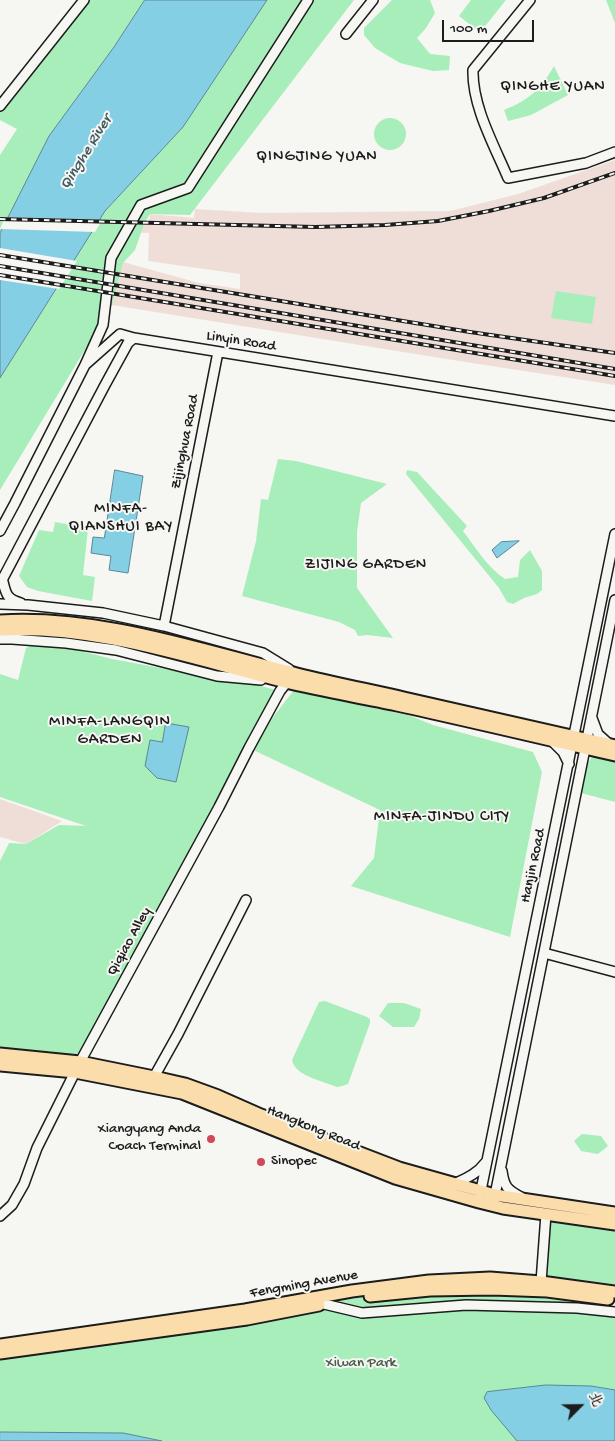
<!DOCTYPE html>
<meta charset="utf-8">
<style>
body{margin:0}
#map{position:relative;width:615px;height:1441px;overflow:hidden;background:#f6f6f2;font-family:"Gochi Hand","LXGW WenKai TC",sans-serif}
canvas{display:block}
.north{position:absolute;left:555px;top:1381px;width:50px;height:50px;-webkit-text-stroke:4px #f6f6f2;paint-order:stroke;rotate:67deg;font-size:14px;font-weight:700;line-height:20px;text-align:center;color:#1c1c1c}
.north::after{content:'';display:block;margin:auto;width:18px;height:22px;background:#1c1c1c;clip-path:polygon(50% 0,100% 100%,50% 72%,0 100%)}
.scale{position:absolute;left:442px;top:20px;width:92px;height:22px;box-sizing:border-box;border:2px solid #1c1c1c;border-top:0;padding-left:6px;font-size:15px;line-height:18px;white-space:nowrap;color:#1c1c1c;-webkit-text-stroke:4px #f6f6f2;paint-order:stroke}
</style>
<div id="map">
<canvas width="615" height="1441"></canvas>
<div class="north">北</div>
<div class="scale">100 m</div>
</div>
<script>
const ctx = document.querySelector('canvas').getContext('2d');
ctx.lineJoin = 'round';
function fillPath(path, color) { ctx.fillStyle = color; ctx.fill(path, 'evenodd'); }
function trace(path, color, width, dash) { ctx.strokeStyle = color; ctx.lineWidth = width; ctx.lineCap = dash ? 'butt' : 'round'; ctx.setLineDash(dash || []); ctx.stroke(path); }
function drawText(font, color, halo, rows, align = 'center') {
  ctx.font = font + ' "Gochi Hand",sans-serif'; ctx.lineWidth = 4; ctx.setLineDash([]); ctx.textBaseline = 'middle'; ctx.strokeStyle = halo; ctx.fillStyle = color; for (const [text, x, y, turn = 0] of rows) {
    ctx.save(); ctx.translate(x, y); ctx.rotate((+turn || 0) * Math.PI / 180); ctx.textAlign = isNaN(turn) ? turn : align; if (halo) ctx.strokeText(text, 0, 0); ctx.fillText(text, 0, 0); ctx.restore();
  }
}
const built = new Path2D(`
 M615,160V385L459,361L112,305L109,298L0,248L123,262L199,283L240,289V274L148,261L149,233L0,229V217L149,222L150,214L194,218L195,209L261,213L450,211L518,194Z
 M0,799L62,821L26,844L0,837Z`);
const green = new Path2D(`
 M84,0H145L114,47L49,136L0,233V155L17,129L0,120V106Z
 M267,0H354L190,215L150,214L144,224L135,250L123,263L112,305L0,490V378L105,211L183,127Z
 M392,0H430L435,13L426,28L417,38L430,54L450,56L449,70L433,71L400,63L375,48L364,35V28Z
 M471,0H506L482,30L478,31L459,16Z
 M606,0H615V23Z
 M554,66L568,95L531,115L508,121L504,110C529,100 541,89 554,66Z
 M374 134a16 16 0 1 1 32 0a16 16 0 1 1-32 0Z
 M556,291L596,297L592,324L551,318Z
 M278,459L296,461L387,484L361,503L357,532V588L393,638L367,635L358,636L355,630L339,622L242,596L256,541L261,499L268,500Z
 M407,470L417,472L467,526L463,531C476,548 487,567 505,579L518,577L520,560L530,550L542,571V590L537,594L524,598L513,604L507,602L499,588L406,474Z
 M55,522L88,528L83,575L95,577L92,601L38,591L27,587L19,576L39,530L53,532Z
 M34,644L69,648L112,659L204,676L238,680L280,691L252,744L294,690L411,716L433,725L533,752L542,772L510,937L351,886L374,858L380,810L249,748L80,1062L0,1054V861L9,843L26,844L59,825L86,826L0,797V674L18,680L26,648Z
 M602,755L615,758V802L581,793L587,764L592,757Z
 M325,1001L367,1017L370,1019V1023L348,1084L342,1086L337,1087C323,1081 295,1076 292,1060L319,1002Z
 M388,1003H404L421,1009L419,1019L414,1027H393L379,1016Z
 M582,1134L601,1136L608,1146L598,1154L581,1151L574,1141Z
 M546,1214L615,1223V1292L541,1282Z
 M359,1286L488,1292L615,1306V1441H162L123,1433L0,1432V1341L137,1328Z`);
const water = new Path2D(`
 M145,0H267L183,127L105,211L0,378V233L49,136L114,47Z
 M115,470L143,476L128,573L109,570L111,556L91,553L93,537L104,538Z
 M519,541L497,558L492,550L501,542Z
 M166,723L189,727L176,782L157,778L145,766L150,740L162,742Z
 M546,1385L591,1386L615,1390V1441H517L491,1410L484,1398L487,1392Z
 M0,1432L123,1433L162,1441H0Z`);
const pier = new Path2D(`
 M5,217L102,220L95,232L0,229Z
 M0,248L77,261L59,289L0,280Z`);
const minor = new Path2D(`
 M530,0L473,70C472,106 494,145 508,178L586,163L615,152
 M346,34L373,0
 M0,106L84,0
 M85,365L103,325L111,258L141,205L188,188L308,0
 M0,531L15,503L85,365L120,334L134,338
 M2,578C6,592 5,599 21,603
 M0,584L105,385L128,343L134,338L615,416
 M0,604L28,605L103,613L164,626L263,653L289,669
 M164,626L218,352
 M0,639H12L66,643L116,650L217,676L261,680
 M592,718L598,734L609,744
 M552,741L563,752L569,764
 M544,953L615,972
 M154,1077L178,1034L246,900
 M502,1171C504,1186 507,1190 521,1197
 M454,1184C467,1178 477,1174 486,1162
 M480,1195L615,534
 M494,1200L615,600
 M0,1216L12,1205L24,1184L37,1148L80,1062L219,807L249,748L280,691L287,682
 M541,1282L546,1214
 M324,1304L362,1313L466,1305L577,1308L615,1312`);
const major = new Path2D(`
 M0,621C101,615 200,650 297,674C333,683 369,690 404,698C475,714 545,730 615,746
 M0,630C98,625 192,659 286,682C323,691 360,697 397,705C470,721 542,738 615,755
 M0,1054L80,1062L154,1077L185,1084L218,1096L261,1115L399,1168L495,1195L615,1213
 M0,1065L75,1072L182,1093L395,1178L479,1202L503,1208L615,1224
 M370,1296L430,1290L492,1289L547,1291L608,1299
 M0,1345L245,1310L352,1291L429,1281L490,1278L541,1282L615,1292
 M0,1353L247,1319L319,1305`);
const rail = new Path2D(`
 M0,219L315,227L385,225L438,221L489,211L544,198L615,173
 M0,255L470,332L615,353
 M0,266L615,369
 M0,275L615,376`);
const markers = [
 [211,1139,5,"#d1495b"],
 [261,1162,5,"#d1495b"]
];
const streetNames = [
 ["Linyin Road",241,342,9],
 ["Zijinghua Road",186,442,-79],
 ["Hanjin Road",534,866,-78],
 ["Qiqiao Alley",130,942,-61],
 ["Hangkong Road",313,1129,22],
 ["Fengming Avenue",304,1285,-10]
];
const poiNames = [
 ["Xiangyang Anda",201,1130],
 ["Coach Terminal",201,1147],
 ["Sinopec",271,1162,"left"]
];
const parkNames = [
 ["Xiwan Park",361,1364]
];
const neighbourhoodNames = [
 ["QINGHE YUAN",553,88],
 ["QINGJING YUAN",317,158],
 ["MINFA-",121,510],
 ["QIANSHUI BAY",121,528],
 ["ZIJING GARDEN",366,566],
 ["MINFA-LANGQIN",110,723],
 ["GARDEN",110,741],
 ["MINFA-JINDU CITY",442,818]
];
const waterNames = [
 ["Qinghe River",87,153,-58]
];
fillPath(built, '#efded7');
fillPath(green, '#a8eeba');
fillPath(water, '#85cfe5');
trace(water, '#5b8795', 1);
fillPath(pier, '#f6f6f2');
trace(minor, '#1c1c1c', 12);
trace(major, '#1c1c1c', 15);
trace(minor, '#f6f6f2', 9);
trace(major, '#fbddab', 11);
trace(rail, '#1c1c1c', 4);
trace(rail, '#f6f6f2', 2, [5.5]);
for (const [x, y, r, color] of markers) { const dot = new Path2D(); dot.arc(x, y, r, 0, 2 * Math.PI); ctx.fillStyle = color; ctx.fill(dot); trace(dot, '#f6f6f2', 2); }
drawText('15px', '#1c1c1c', '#f6f6f2', streetNames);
drawText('15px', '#1c1c1c', '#f6f6f2', poiNames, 'right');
drawText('15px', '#465b4b', '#f6f6f2', parkNames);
ctx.letterSpacing = '1px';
drawText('16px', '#1c1c1c', '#f6f6f2', neighbourhoodNames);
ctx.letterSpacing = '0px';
drawText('italic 16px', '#415b62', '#f6f6f2', waterNames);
</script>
